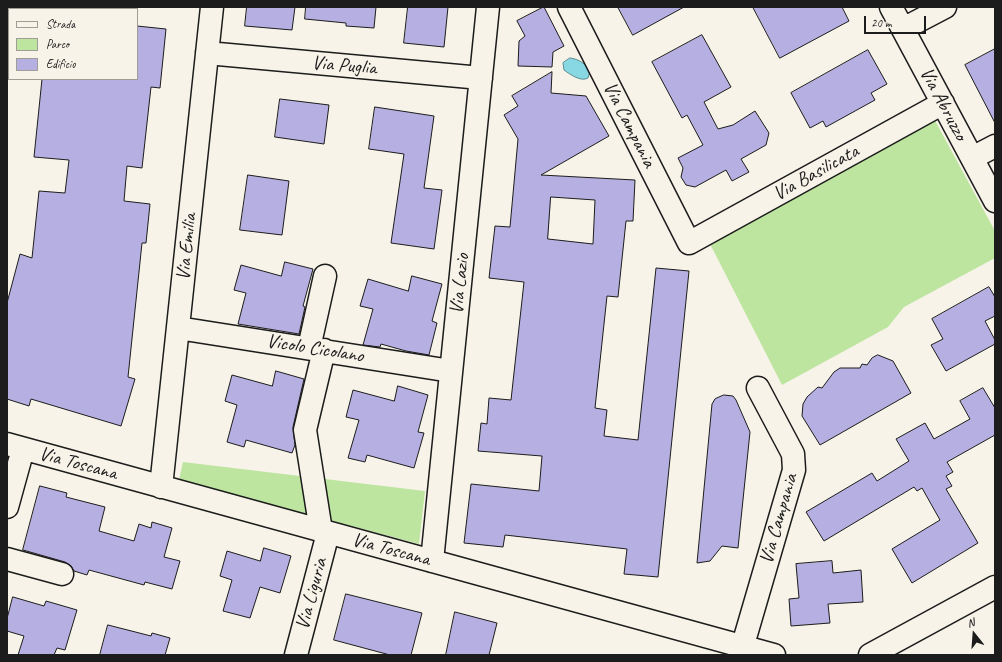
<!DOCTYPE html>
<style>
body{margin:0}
#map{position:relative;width:1002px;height:662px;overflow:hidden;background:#f7f3e8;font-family:Caveat,sans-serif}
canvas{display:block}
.frame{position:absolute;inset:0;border:8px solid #1c1c1c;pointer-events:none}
.legend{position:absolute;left:8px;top:8px;width:130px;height:72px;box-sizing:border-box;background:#f7f3e8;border:1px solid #9f9d96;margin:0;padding:5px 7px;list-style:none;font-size:12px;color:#1c1c1c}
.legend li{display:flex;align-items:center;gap:8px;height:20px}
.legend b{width:20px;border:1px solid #9f9d96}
.north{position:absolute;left:954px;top:614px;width:40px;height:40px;-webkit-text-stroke:3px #f7f3e8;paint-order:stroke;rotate:343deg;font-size:11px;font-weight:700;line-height:16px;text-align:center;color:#1c1c1c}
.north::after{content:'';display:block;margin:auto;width:14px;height:18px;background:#1c1c1c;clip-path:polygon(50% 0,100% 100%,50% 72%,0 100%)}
.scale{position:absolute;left:864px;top:16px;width:62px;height:18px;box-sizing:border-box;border:2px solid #1c1c1c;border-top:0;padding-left:5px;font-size:12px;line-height:14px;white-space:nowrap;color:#1c1c1c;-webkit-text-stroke:3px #f7f3e8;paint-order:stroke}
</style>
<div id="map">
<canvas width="1002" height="662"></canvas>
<div class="frame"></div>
<ul class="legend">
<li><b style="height:5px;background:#f7f3e8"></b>Strada</li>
<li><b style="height:11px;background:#bde5a0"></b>Parco</li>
<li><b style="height:11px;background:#b6afe1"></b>Edificio</li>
</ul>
<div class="north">N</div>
<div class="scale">20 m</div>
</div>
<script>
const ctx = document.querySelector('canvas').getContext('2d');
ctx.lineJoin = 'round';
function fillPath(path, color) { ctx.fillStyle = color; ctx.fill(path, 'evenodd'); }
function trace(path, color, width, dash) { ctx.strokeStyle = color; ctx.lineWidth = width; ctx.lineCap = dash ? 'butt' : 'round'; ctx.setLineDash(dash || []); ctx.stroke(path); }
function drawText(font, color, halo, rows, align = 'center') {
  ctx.font = font + ' Caveat,sans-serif'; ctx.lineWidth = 3.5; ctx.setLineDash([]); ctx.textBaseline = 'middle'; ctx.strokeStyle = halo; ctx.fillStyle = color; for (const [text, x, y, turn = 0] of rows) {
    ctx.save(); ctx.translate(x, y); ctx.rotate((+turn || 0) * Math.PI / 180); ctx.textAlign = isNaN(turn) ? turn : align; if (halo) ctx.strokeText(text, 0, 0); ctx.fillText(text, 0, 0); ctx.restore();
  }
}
const green = new Path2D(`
 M932,115L995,231V258L904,307L888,327L782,385L708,240Z
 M183,462L425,491L419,544L179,480Z`);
const water = new Path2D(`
 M570,58C579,59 586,64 590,71L588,78C581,82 571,75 564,70L563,63Z`);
const building = new Path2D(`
 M247,7H295L292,30L245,26Z
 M306,7H376L374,28L346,26V23L305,19Z
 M408,7H448L444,47L404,43Z
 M544,7L564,46L553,52L552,67L518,66L519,41L525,36L517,21Z
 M618,7H684L633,35Z
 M753,7H842L849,21L780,58Z
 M137,26L166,29L160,88L151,87L142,168L127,166L124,201L150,204L146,243H142L128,377L135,379L121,426L31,399L29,406L7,399V303L20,254L32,258L39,191L65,193L69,160L34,157L42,79H137Z
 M702,35L731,87L704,102L718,129L733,125L755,111L769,133L766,145L741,159L749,172L732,181L726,170L695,187L686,185L681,177L683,168L678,158L703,145L687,115L682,118L652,62Z
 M995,49V123L965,65Z
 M868,50L887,84L871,93L875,100L826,127L823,121L810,128L791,93Z
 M552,72L551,93L586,96L609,136L541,175L635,180L633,221H626L618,297L607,296L595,408L607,410L604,436L638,440L656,268L689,271L658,577L624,574L627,549L505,535L503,547L464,543L471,484L539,491L542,456L478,451L481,423L487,424L489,398L511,400L524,282L489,278L495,226L510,227L518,139L504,115L518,106L512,96ZM551,197L595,200L593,244L548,239Z
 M280,99L329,105L324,144L275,137Z
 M375,107L434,116L424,188L442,190L434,249L391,243L404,154L369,149Z
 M248,175L289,181L282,235L240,230Z
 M285,262L313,269L303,306L305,307L299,334L238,324L246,293L234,290L241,265L281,276Z
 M412,276L442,284L432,321L437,323L429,355L406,351L381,344L380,347L363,345L373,309L360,306L368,279L408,291Z
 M989,287L995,297V316L985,321L995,340V344L946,371L931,345L943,339L932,319Z
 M878,355L893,361L911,393L820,445L802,416L803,404L807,397L818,387L822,388L834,372L840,368H860L862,364L867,365L872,358Z
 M276,371L304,379L293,427L295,445L292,453L246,440L244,447L227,442L237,405L225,401L232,375L272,386Z
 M398,386L428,395L418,432L424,433L414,468L367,455L365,462L348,458L359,420L346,417L353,390L394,401Z
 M983,388L995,408V435L947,462L953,472L946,476L952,486L946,489L978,543L912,583L892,549L940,520L922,488L917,491L914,487L824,541L806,512L872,473L877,481L909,461L896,439L925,423L934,439L970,419L960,401Z
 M724,395L733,396L736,400L750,432L738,548L722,546L710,561L697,563L712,404L715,399Z
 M40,486L67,493L66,497L105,507L99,531L134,541L139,524L151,528L152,522L172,528L164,557L180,561L172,589L145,582L144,585L89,570L87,575L74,571L71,566L65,562L23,550Z
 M264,548L291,556L280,593L260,587L250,618L223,611L232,580L220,576L227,551L260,561Z
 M832,561L833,573L861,570L863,602L828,604L830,623L791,626L789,599L799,598L796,564Z
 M346,594L422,613L411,655H390L334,640Z
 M13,597L44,606L46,601L77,610L65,650L57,648L54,655H18L24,636L7,631V619Z
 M455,612L497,623L489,655H446Z
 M108,625L151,636L152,633L170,638L165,655H100Z`);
const minor = new Path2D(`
 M569,7L689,243L943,103
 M891,7L995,201
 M903,29L945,7
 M207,53L481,78
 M7,54L9,36
 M972,158L995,146
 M178,328L451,371
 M309,348L325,276
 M7,444L774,655
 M161,487L212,7
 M7,507L23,449
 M321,531L305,430L324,350
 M7,559L62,574
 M432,561L488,7
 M296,655L328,533
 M740,655L794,470L793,454L758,388
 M870,655L995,587`);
const streetNames = [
 ["Via Puglia",344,66,5],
 ["Via Abruzzo",943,104,62],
 ["Via Campania",629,125,63],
 ["Via Basilicata",816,173,-29],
 ["Via Emilia",187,247,-84],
 ["Via Lazio",460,284,-84],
 ["Vicolo Cicolano",315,349,9],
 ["Via Toscana",78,464,15],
 ["Via Campania",779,519,-74],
 ["Via Toscana",391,550,15],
 ["Via Liguria",312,594,-75]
];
fillPath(green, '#bde5a0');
fillPath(water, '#87d8e2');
trace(water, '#5c8d93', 1);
fillPath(building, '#b6afe1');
trace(building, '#1c1c1c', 1);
trace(minor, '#1c1c1c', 25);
trace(minor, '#f7f3e8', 22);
drawText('20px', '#1c1c1c', '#f7f3e8', streetNames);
</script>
